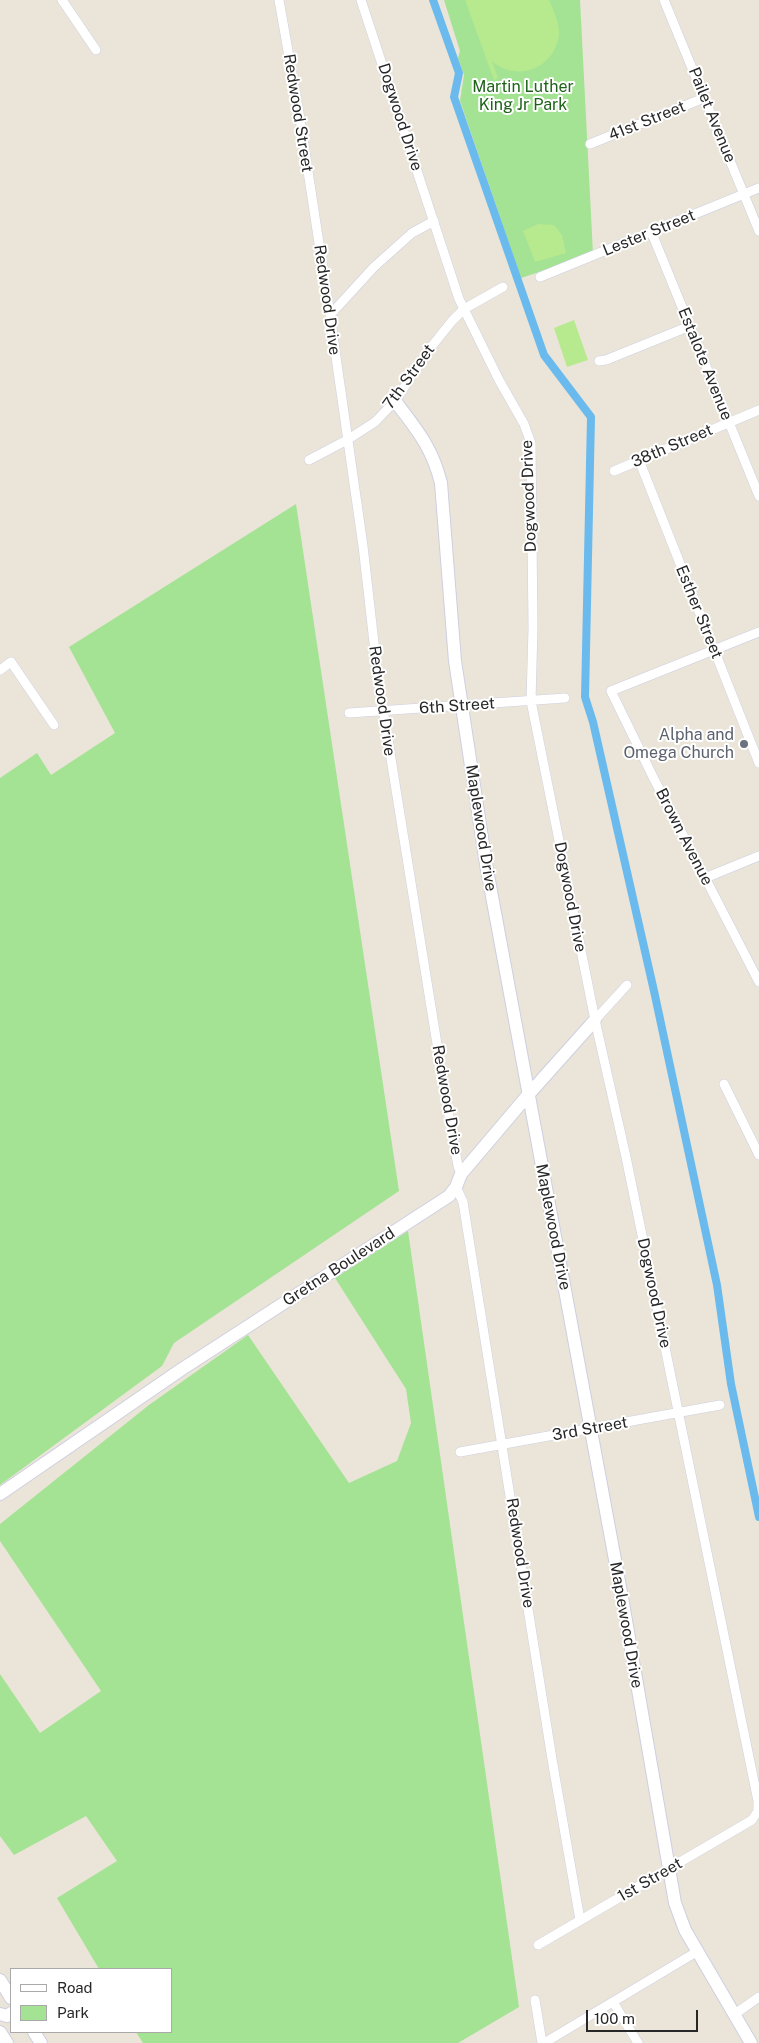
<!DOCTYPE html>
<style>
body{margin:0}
#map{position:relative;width:759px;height:2043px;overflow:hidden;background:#eae5d8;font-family:"Public Sans",sans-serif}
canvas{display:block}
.legend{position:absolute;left:10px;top:1968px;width:162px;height:65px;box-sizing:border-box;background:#fff;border:1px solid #a9a9a9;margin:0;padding:6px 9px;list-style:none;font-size:15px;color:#272727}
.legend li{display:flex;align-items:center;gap:10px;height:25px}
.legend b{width:25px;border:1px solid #a9a9a9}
.scale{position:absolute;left:586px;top:2010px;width:112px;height:22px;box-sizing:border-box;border:2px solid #272727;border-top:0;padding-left:6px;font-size:15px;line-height:18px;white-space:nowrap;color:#272727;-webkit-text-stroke:4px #fff;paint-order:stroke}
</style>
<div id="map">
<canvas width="759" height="2043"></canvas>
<ul class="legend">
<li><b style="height:6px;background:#fff"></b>Road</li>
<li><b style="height:14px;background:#a4e294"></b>Park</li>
</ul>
<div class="scale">100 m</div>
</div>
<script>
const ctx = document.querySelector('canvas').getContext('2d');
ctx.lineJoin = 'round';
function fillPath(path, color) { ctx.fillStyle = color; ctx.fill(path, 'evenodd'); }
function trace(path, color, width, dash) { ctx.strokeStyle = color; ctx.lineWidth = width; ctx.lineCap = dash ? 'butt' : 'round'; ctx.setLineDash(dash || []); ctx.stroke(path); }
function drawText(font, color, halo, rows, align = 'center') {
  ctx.font = font + ' "Public Sans",sans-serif'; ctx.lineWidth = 4; ctx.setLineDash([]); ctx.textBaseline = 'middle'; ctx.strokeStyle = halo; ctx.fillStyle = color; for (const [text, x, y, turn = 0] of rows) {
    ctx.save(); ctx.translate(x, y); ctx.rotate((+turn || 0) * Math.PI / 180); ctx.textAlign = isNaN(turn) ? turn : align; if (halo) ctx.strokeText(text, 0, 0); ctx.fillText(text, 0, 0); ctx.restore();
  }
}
const green = new Path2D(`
 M444,0H580L593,254L521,278L460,101L464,75L458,58L460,51Z
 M296,504L399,1191L174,1343L162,1366L0,1485V778L37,753L51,775L115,733L69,647Z
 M408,1231L519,2007L458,2043H143L136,2032H171V1969H99L57,1898L117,1861L86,1816L14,1855L0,1836V1674L40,1733L101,1691L0,1541V1524L149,1405L248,1335L349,1483L397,1461L411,1423L406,1389L335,1278Z`);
const pitch = new Path2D(`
 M465,0H549C553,9 558,20 559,30C560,54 538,75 513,71C505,70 499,66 492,62L498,78L494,80Z
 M538,224L554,225L562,235L566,253L535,262L523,231Z
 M574,320L588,360L567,367L554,328Z`);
const canal = new Path2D(`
 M433,0L459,73L454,97L544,355L591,417L585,697L593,722L654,991L717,1285L731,1384L759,1517`);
const street = new Path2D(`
 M62,0L96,50
 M279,0L300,119L330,315L363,546L378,678L447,1106L458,1166L461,1174
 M361,0L459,299L499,380L524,424L531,443L533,628L531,701L595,1020L626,1157L758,1801V1811L752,1820L538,1945
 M664,0L759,231
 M590,144L704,98
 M651,231L759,496
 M540,277L759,188
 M330,315L374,267L412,233L434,221
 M599,361L606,360L690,326
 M309,460L347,440L375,422L395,401L428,351L452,321L464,309L503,287
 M639,460L759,763
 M614,471L759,410
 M759,632L611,691L654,779L759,982
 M0,670L11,662L54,725
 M349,713L565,698
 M705,878L759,856
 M595,1020L627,985
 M724,1084L759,1155
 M456,1187L463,1202L552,1759L580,1920
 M460,1452L720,1405
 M535,2000L542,2043
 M613,2002L638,2043
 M735,2014L759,1997
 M544,2043L698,1951`);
const secondary = new Path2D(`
 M395,401C417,430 432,447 441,483L455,661L486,864L623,1603L675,1903L685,1930L751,2043
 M0,1494L182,1369L449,1196L456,1187L461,1174L528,1095L595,1020
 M0,1980L11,1998
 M0,2014L7,2016L11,2013
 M0,2032L7,2043
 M34,2032L41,2043`);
const markers = [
 [744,744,5,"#6b7280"]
];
const parkNames = [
 ["Martin Luther",523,87],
 ["King Jr Park",523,105]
];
const streetNames = [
 ["Redwood Street",298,113,81],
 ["Pailet Avenue",712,115,68],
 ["Dogwood Drive",400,117,72],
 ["41st Street",647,121,-22],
 ["Lester Street",649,233,-22],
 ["Redwood Drive",327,300,82],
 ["Estalote Avenue",705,364,68],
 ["7th Street",409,377,-54],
 ["38th Street",672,446,-23],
 ["Dogwood Drive",529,496,-92],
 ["Esther Street",699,612,68],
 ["Redwood Drive",382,701,82],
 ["6th Street",457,706,-4],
 ["Maplewood Drive",481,828,81],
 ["Brown Avenue",684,837,63],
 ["Dogwood Drive",570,897,79],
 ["Redwood Drive",447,1100,80],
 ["Maplewood Drive",553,1227,79],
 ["Gretna Boulevard",339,1267,-33],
 ["Dogwood Drive",654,1293,78],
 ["3rd Street",590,1429,-10],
 ["Redwood Drive",520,1553,81],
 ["Maplewood Drive",626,1625,80],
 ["1st Street",650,1880,-30]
];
const worshipNames = [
 ["Alpha and",734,735],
 ["Omega Church",734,753]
];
fillPath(green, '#a4e294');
fillPath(pitch, '#b7ea8f');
trace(canal, '#6abaee', 8);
trace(street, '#cecfe1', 10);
trace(secondary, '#cecfe1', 14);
trace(street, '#fff', 9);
trace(secondary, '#fff', 12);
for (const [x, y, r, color] of markers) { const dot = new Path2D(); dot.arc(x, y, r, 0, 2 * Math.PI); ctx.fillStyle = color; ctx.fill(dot); trace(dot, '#fff', 2); }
drawText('16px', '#1e6319', '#fff', parkNames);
drawText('16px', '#272727', '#fff', streetNames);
drawText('16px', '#5b616d', '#fff', worshipNames, 'right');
</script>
